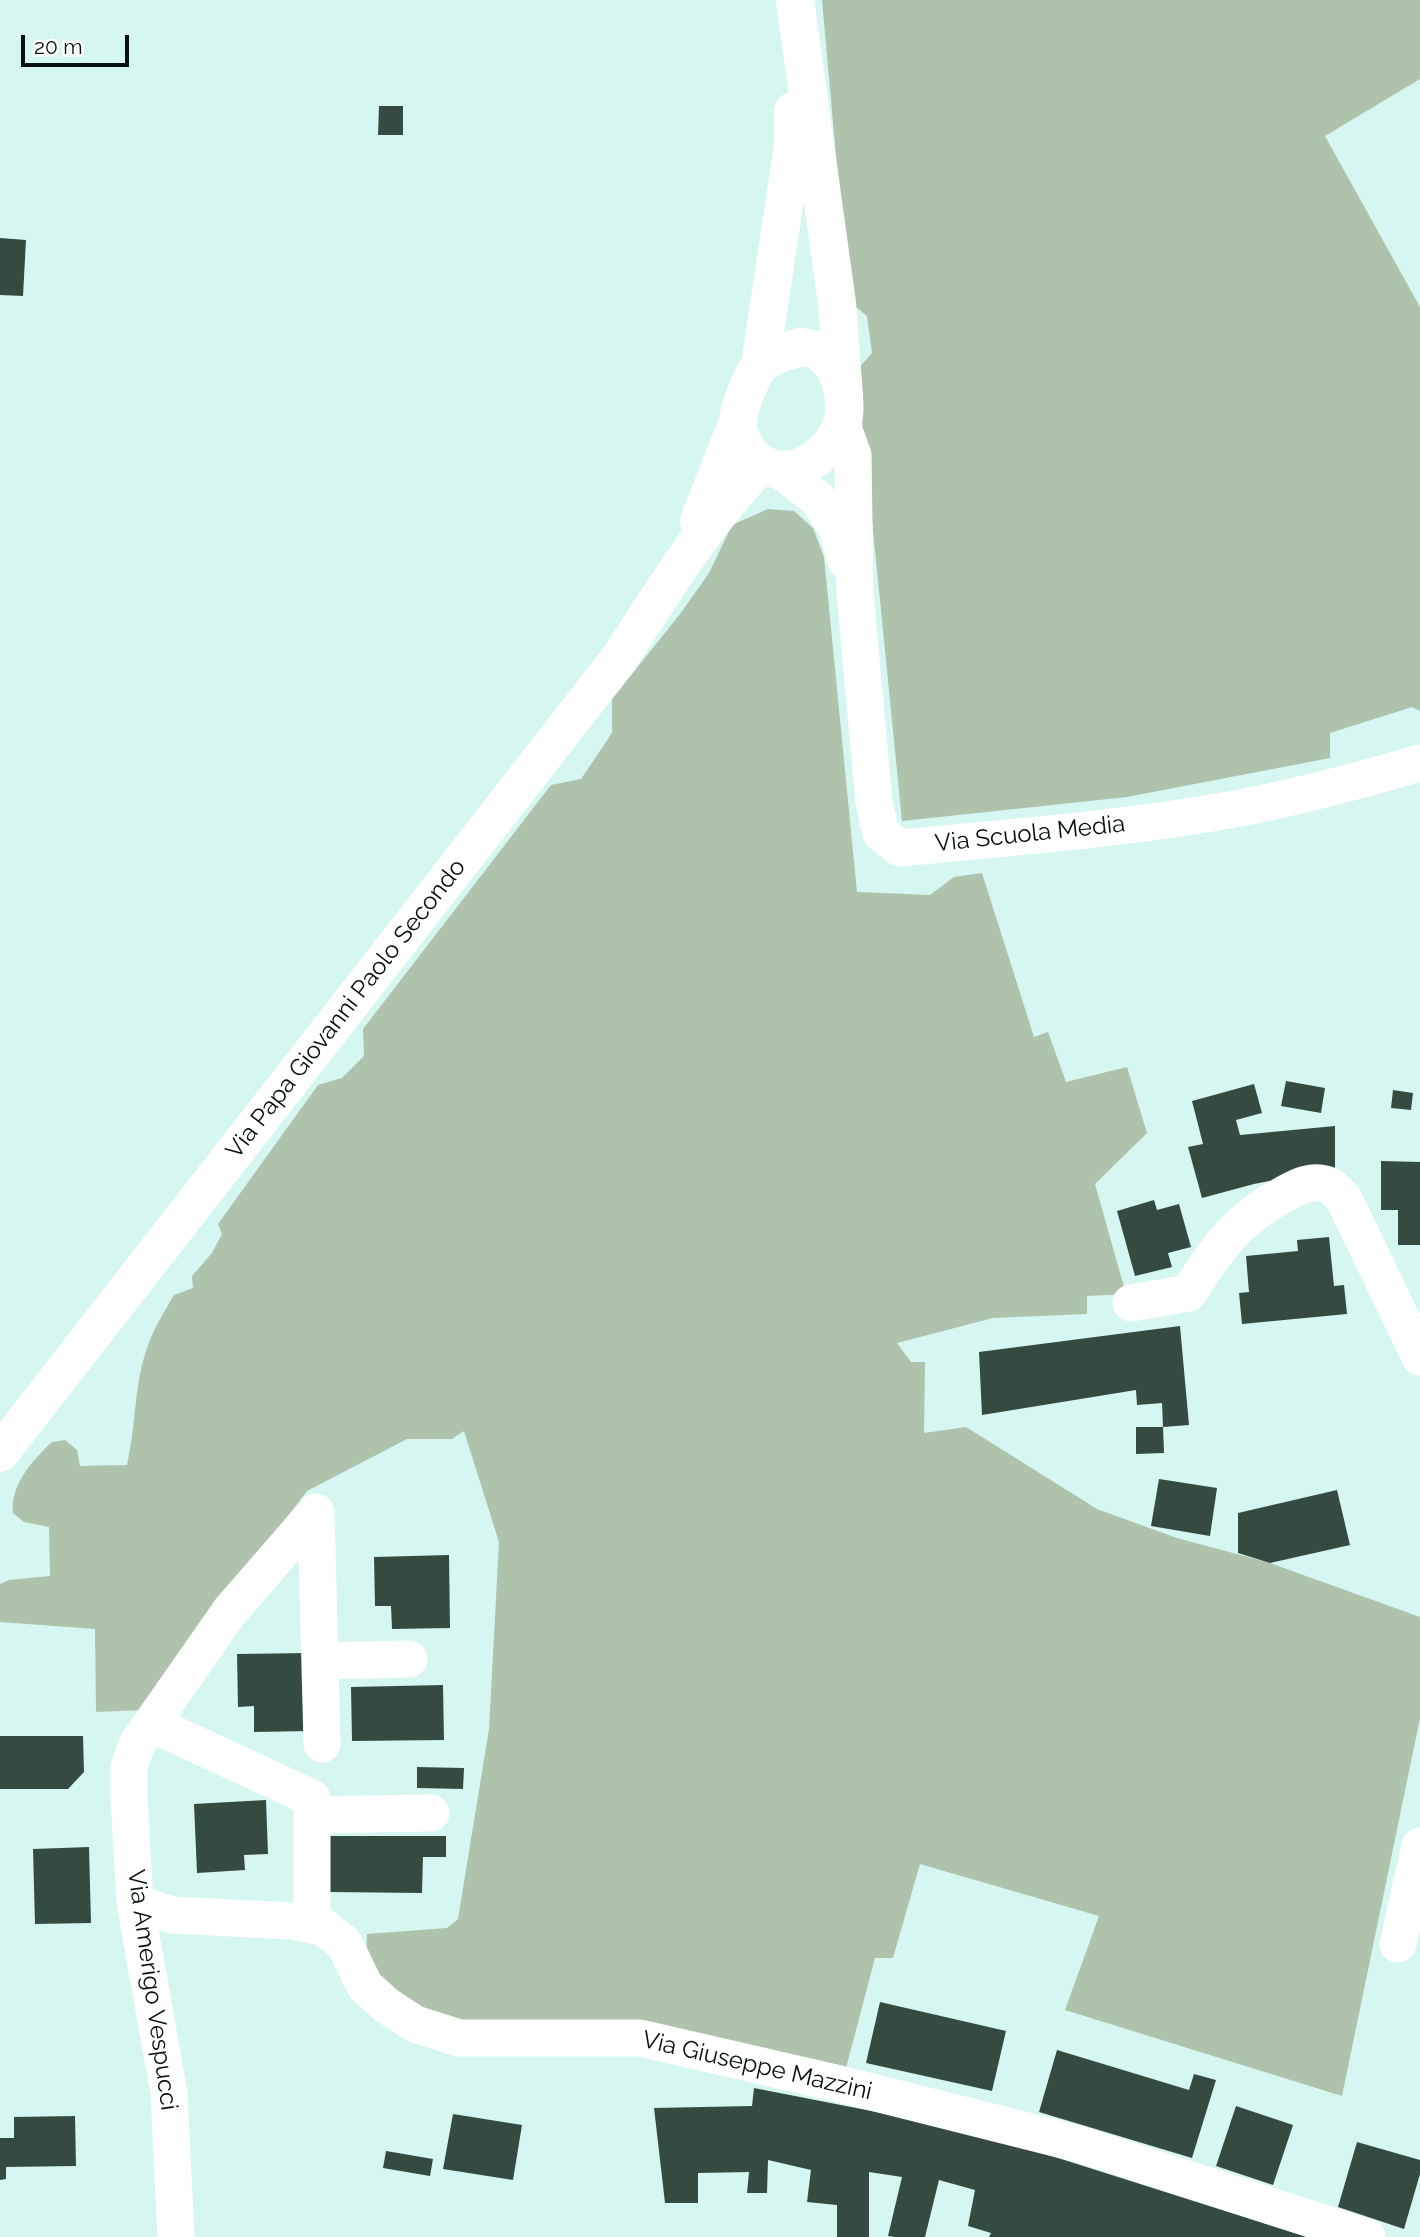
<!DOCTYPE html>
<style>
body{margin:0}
#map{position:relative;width:1420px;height:2237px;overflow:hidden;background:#d6f6f2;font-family:Raleway,sans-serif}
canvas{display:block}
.scale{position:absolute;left:21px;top:35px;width:108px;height:32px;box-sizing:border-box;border:4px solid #06100f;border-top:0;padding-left:9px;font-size:21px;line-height:24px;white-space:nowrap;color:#06100f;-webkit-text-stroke:5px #fff;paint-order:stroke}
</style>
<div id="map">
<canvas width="1420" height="2237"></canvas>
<div class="scale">20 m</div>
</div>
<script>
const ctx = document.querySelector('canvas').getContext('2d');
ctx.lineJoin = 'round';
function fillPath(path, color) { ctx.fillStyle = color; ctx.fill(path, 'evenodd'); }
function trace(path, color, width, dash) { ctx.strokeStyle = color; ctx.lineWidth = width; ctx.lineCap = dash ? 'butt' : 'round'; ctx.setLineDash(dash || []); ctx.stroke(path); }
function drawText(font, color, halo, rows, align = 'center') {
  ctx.font = font + ' Raleway,sans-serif'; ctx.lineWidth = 7; ctx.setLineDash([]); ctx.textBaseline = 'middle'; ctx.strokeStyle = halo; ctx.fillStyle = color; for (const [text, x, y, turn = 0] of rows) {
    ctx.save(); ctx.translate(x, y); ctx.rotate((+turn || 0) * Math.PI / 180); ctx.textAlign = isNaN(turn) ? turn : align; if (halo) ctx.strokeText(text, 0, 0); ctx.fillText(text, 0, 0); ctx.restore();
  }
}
const green = new Path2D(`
 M822,0H1420V79L1325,136L1420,307V711L1412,707L1330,733V758L1127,797L902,821L857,370L872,353L867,316L849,301Z
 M768,509L794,511L813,528L824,557L857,892L930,895L954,877L982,873L1034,1037L1048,1032L1066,1082L1127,1067L1147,1133L1095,1184L1126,1294L1087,1296V1314L993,1318L897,1343L911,1362H925L924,1433L966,1427L1097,1509L1177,1538L1270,1563L1420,1617V1718L1342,2096L1065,2010L1099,1916L920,1864L893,1958H875L846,2068L490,2029L416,2016L366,1967L367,1934L447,1928L458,1919L489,1729L499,1542L464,1431L452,1439H407L307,1491L142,1710L96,1712L95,1629L0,1622V1584L9,1580L50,1576L49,1527L24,1522L13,1513C10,1485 32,1461 52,1442L65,1440L77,1450L80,1466L127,1465C136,1427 134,1385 147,1348C153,1330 164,1312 174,1295L193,1288L192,1276L212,1253L222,1234L218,1224L318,1085L342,1078L364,1056L363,1029L551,785L581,779L612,733V699L680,614L709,573L732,525Z`);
const building = new Path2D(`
 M379,106H403V135H378Z
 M0,238L26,240L23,296L0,295Z
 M1286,1081L1325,1088L1321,1113L1281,1106Z
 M1254,1084L1262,1113L1236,1120L1240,1135L1335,1126V1168L1254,1184L1202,1198L1188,1147L1203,1144L1192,1101Z
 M1393,1090L1413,1093L1411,1110L1391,1108Z
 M1381,1161L1420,1162V1245H1398V1210H1381Z
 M1154,1200L1157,1210L1179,1204L1191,1247L1168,1253L1172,1267L1135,1276L1117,1211Z
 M1329,1237L1334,1286L1344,1285L1347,1314L1242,1324L1239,1293L1249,1292L1246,1256L1298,1251L1297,1240Z
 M1180,1326L1189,1425L1163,1427L1162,1403L1137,1405L1136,1390L982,1415L979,1352Z
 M1136,1427H1163L1164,1453L1136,1454Z
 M1159,1479L1217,1488L1210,1536L1151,1526Z
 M1337,1490L1350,1545L1270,1563L1238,1553V1513Z
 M449,1555L450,1628L392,1629L391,1606H375L374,1557Z
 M309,1653L310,1731L254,1732V1706L238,1707L237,1654Z
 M443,1685L444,1740L352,1741L351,1687Z
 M0,1736H83L84,1772L68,1789H0Z
 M417,1767L464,1768L463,1789L417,1788Z
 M266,1800L268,1854L244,1855L245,1870L197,1873L194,1804Z
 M329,1836H446V1857H423L422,1893L329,1892Z
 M89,1847L91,1923L35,1924L33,1849Z
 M880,2002L1006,2031L992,2091L866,2063Z
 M1057,2050L1189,2090L1194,2074L1216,2080L1192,2158L1039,2112Z
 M754,2088L892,2115L1014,2144L1307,2237H989L991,2233L968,2226L975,2190L939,2180L925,2237H895L888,2236L902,2177L869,2172V2237H837V2205L807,2202L811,2170L768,2160L767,2193H747L749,2172L698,2173V2203H665L654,2108L752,2106Z
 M1236,2106L1293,2125L1273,2185L1216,2166Z
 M453,2114L522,2125L513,2180L443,2169Z
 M75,2116L76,2166L6,2167V2179L0,2180V2138H14V2117Z
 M1357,2142L1420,2160V2174L1404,2229L1338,2207Z
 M386,2151L433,2159L430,2176L383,2168Z`);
const street = new Path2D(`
 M842,425L853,455L855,593L874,802L881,833L900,848C1004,838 1109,830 1212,813C1283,801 1352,783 1420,763
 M783,472L818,499L837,529L846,561
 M1131,1303L1189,1293C1216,1248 1239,1218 1286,1193C1299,1186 1313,1179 1328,1185C1334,1187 1339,1195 1344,1199L1420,1357
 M316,1512L322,1744
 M321,1661L409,1659
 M152,1724L312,1798V1925
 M312,1815L431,1813
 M135,1903L172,1915L292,1921L323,1927L344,1943L365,1986L386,2005L415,2024L459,2038H640L840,2084L1079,2144L1367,2237
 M1398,1944L1420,1846
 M176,2237L169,2093L135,1903L129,1797V1767L137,1744L230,1611L316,1512`);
const secondary = new Path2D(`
 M795,0L837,303L844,396
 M801,347C807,348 816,349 821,353C840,366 850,405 841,426C827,463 778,489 749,452C744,446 737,430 738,423C738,409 752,372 762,364C773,354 787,351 801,347Z
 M760,365L793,146V111
 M699,521L737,424
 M0,1453L619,659C663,592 705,522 761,465`);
const streetNames = [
 ["Via Scuola Media",1030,834,-6],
 ["Via Papa Giovanni Paolo Secondo",346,1009,-52],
 ["Via Amerigo Vespucci",152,1990,82],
 ["Via Giuseppe Mazzini",757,2066,13]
];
fillPath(green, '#aec2ac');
fillPath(building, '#354b41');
trace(street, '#fff', 37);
trace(secondary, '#fff', 38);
drawText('24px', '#06100f', '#fff', streetNames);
</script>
